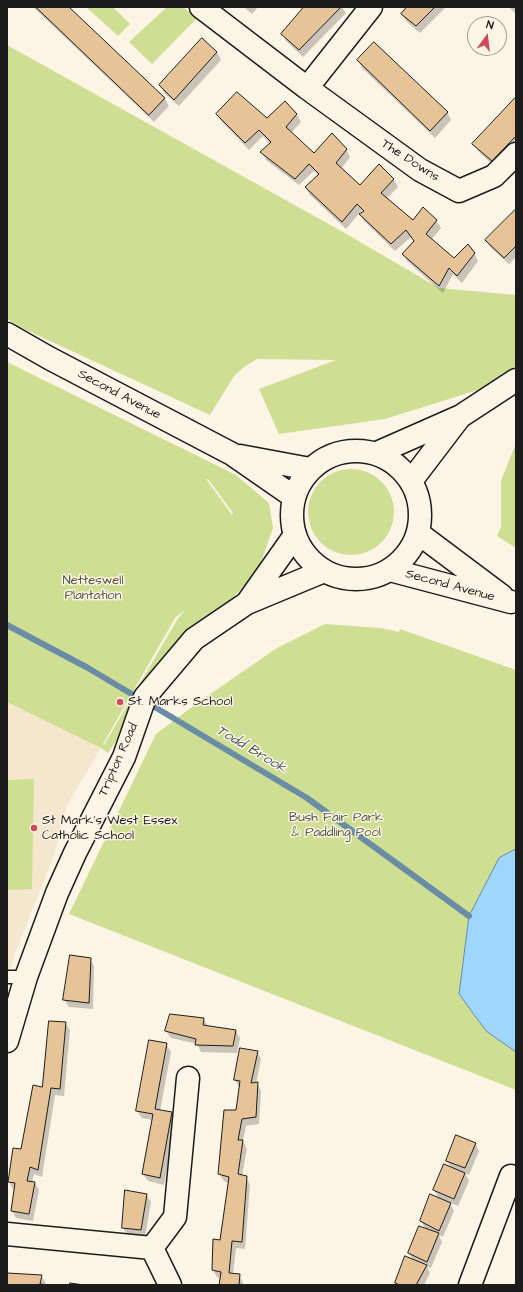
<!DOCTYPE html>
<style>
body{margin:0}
#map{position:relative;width:523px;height:1292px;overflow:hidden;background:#fcf5e5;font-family:"Architects Daughter",sans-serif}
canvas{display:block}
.frame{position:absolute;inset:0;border:8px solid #1c1c1c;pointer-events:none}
.north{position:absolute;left:467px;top:16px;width:40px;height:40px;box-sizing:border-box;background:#fcf5e5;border:1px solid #a29e95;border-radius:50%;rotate:15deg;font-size:11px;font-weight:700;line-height:16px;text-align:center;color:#1c1c1c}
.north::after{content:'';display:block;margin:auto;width:14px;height:18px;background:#d1495b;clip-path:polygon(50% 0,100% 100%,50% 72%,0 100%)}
</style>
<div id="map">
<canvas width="523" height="1292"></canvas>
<div class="frame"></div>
<div class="north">N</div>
</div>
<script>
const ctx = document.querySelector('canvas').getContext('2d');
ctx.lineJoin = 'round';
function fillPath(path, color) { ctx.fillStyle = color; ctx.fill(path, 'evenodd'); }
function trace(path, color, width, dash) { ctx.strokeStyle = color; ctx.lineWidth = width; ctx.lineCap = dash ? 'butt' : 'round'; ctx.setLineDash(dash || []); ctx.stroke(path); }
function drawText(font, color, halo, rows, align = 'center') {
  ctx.font = font + ' "Architects Daughter",sans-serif'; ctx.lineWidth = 3; ctx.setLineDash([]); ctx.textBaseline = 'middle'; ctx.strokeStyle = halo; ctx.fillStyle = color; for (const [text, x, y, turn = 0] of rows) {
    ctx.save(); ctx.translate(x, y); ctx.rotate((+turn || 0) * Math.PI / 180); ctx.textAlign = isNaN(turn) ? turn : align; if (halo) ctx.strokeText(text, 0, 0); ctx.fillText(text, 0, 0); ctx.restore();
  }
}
const built = new Path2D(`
 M7,702L19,708L75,734L101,748L66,807L56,850L14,956L7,981Z`);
const green = new Path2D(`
 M86,7H113L130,24L118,36Z
 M167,7H183L197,18L152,64L129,42Z
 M7,45L343,232L439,288L516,295V369L481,389L385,419L279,434L259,389L336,360L257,359L244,367L234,376L210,415L22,328L7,319Z
 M7,362L236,475L269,503L273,528L258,571L194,639L145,697L108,753L101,748L7,702ZM206,479H208L233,513L232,515ZM185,610L177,620L104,745L103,744L175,618Z
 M516,443V548L497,536L501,527V481Z
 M308 512a43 43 0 1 1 86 0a43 43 0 1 1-86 0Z
 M325,624L380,628L399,632L400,629L516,670V1090L69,914L156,734L200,701L277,648Z
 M34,779L32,889L7,890V780Z`);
const water = new Path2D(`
 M516,849V1052L486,1031L459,994L469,916L499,858Z`);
const shadow = new Path2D(`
 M33,7H68L165,99L169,106L154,122Z
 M244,7H258L252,14Z
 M305,7H342L346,13L303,57L286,41L282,34Z
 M408,7H446L420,33L406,21L402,14Z
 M509,7H516V14Z
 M202,39L217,52L221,60L179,106L164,93L160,85Z
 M358,60L447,112L451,120L435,138L362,68Z
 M516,98V147L496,168L478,151L474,144Z
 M285,103L297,115L301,122L291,133L314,155L346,149L350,157L341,169L360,186L379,166L394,180L398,187L386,199L413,222L436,220L441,228L431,240L454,260L474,253L478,261L462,283L453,274L443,293L407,261L403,254L415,242L411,237L395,251L364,221L360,214L364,212L362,210L346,229L310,195L306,188L318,175L314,171L299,185L266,160L262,152L270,144L263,136L249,150L221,121L217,114L267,119Z
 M516,211V257L509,264L491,248L486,241Z
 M90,959L94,966L93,1009L69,1007L64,1000Z
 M204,1019L208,1027L236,1031L240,1038L237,1053L201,1052L197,1044L171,1038L166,1031Z
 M65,1023L70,1030L64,1096L55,1095L42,1177L34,1174L32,1182L35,1183L39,1190L33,1221L16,1218L12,1211L15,1189H13L9,1182L21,1150Z
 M166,1044L171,1052L160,1111L171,1113L176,1120L164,1185L148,1181L143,1174L153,1120L142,1118L137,1111Z
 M257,1052L261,1059L256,1084L257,1083L261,1091L259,1124L246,1126L243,1141L247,1149L242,1176L246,1177L250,1185L245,1249L236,1248L233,1275H239L243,1283V1285H220L221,1278L217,1277L213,1270L221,1241L229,1183L224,1181L219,1174L237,1111L239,1087L235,1080Z
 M475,1143L479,1151L469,1175L465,1173L469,1181L458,1206L449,1202L454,1211L443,1237L439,1235L442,1242L431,1268L427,1266L430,1273L424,1285H398L396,1283L413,1260L409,1253L426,1230L421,1221L439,1199L434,1190L452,1168L447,1161Z
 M146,1195L151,1202L145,1237L127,1235L123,1228Z
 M7,1274L41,1276L46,1283L45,1285H7Z`);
const stream = new Path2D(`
 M7,625L88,668L140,699
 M148,703L307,798L469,916`);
const building = new Path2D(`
 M36,7H69L165,98L149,115Z
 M304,7H341L299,50L281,34Z
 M407,7H435L416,26L401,14Z
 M202,38L217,52L174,100L159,85Z
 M374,42L448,112L430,131L357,60Z
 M237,92L267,118L285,101L297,114L286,127L314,153L332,133L347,149L336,163L360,185L379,164L394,179L381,193L413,220L423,207L437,220L426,234L454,258L468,244L475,253L457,276L449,268L439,286L402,254L414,241L406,230L391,244L359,214L364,211L357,204L342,222L305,187L319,174L309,164L295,179L260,152L271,142L259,130L245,143L216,114Z
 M516,97V136L492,161L472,144Z
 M516,209V246L504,258L485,240Z
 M70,955L91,958L89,1003L63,1000Z
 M170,1014L204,1018L203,1025L236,1030L233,1046L195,1045L196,1039L165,1031Z
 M49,1021L66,1022L60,1089L51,1088L38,1170L30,1167L27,1181L35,1182L29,1214L11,1211L15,1183L8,1182L13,1148L21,1149L33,1085L42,1087Z
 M149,1040L167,1043L155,1109L172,1112L160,1178L142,1174L153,1114L136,1111Z
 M240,1048L258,1051L251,1083L258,1082L256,1117L242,1119L238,1140H243L238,1174L247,1176L242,1242L232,1241L229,1273L240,1274L239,1285H219L221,1272L212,1270L213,1239L220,1240L229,1177L218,1174L224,1110H236L240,1081L234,1080Z
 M456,1135L476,1143L465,1168L446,1161Z
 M444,1164L465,1173L454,1199L433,1190Z
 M125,1190L147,1194L141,1230L122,1228Z
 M430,1194L451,1203L439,1231L420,1221Z
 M419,1226L439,1233L427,1262L408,1253Z
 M405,1256L427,1265L416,1285H400L395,1283Z
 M7,1273L42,1275L40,1284L49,1285H7Z
 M70,1283L84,1285H70Z`);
const lane = new Path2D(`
 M7,977H26`);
const street = new Path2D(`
 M201,7L307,88L420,170L459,191L494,176L516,154
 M307,88L371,7
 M377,453L461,416L516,380
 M411,481L459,418
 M7,1234L152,1248L175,1217L188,1078
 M152,1248L170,1285
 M470,1285L511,1176`);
const secondary = new Path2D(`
 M247,603L295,535
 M7,1041L26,977L57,893L75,853L124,757L145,697L194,639L247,603L324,571`);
const primary = new Path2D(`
 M7,334L49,358L232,454L294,497
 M292 515a64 64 0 1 1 128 0a64 64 0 1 1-128 0Z
 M240,456L310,469
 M418,533L502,596
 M390,570L511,602`);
const markers = [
 [120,702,4,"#d1495b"],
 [34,828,4,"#d1495b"]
];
const streetNames = [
 ["The Downs",410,161,33],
 ["Second Avenue",119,395,28],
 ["Second Avenue",450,586,15],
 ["Tripton Road",119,760,-66]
];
const parkNames = [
 ["Netteswell",93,581],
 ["Plantation",93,596],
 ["Bush Fair Park",336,818],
 ["& Paddling Pool",336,833]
];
const poiNames = [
 ["St. Marks School",128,702],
 ["St Mark's West Essex",42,821],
 ["Catholic School",42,836]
];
const waterNames = [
 ["Todd Brook",251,750,31]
];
fillPath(built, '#f5e6ce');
fillPath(green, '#cede92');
fillPath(water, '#9ed6fe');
trace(water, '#6a8ca4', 1);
fillPath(shadow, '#0003');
trace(stream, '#6a8ca4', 6);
fillPath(building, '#e6c498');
trace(building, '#1c1c1c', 1);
trace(lane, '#1c1c1c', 15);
trace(street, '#1c1c1c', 25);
trace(secondary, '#1c1c1c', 25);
trace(primary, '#1c1c1c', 25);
trace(lane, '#fcf5e5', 12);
trace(street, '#fcf5e5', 22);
trace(secondary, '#fcf5e5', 22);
trace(primary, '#fcf5e5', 22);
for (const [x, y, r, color] of markers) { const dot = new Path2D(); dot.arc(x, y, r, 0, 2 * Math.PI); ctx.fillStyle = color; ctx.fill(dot); trace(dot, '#fcf5e5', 1.5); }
drawText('13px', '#1c1c1c', '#fcf5e5', streetNames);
drawText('13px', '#51563f', '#fcf5e5', parkNames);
drawText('13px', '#1c1c1c', '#fcf5e5', poiNames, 'left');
drawText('italic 14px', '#435460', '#fcf5e5', waterNames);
</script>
